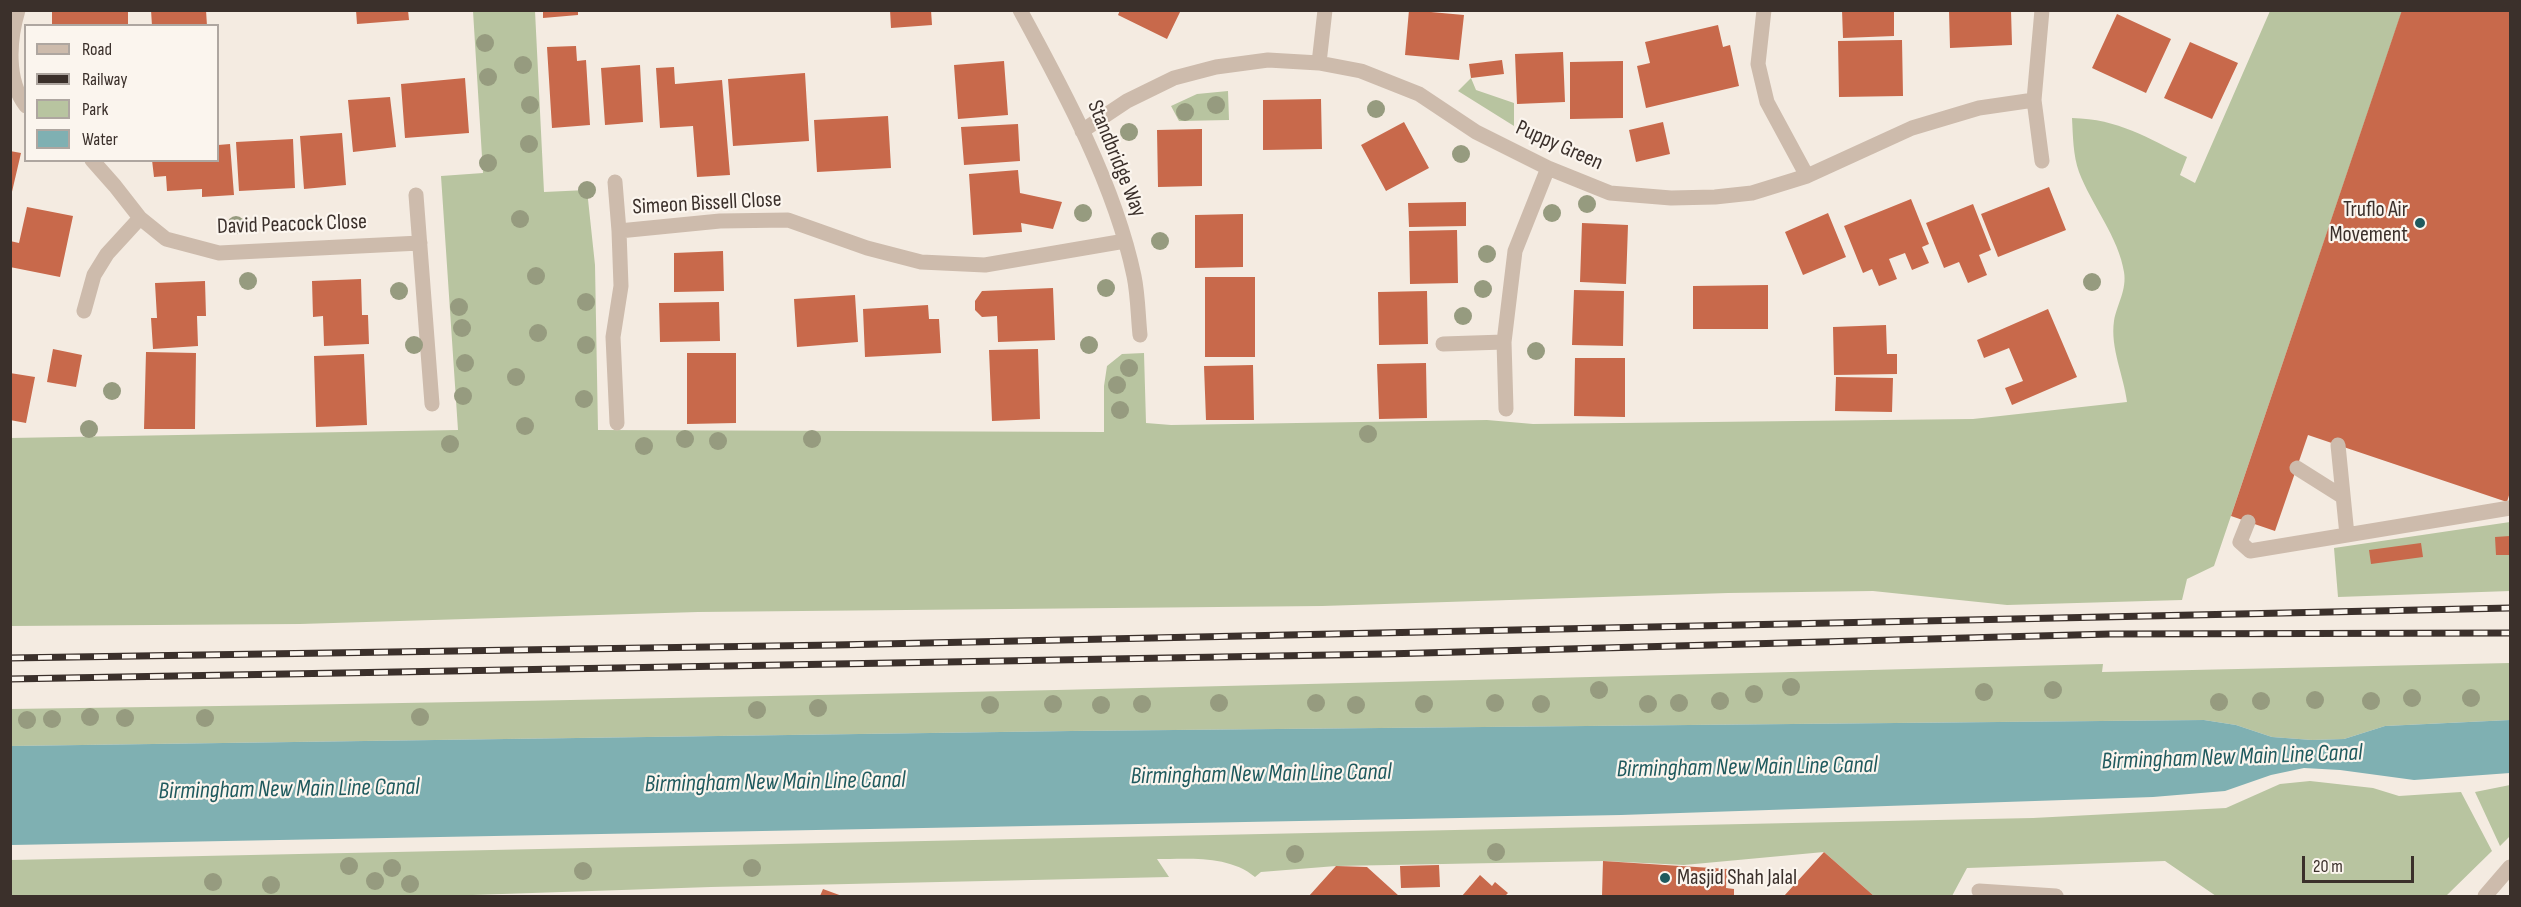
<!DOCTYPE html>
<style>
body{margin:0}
#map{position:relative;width:2521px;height:907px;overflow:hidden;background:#f4ebe1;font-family:"Sofia Sans Condensed",sans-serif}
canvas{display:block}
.frame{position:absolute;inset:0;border:12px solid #3b302b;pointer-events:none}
.legend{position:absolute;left:24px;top:24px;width:195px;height:138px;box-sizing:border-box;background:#fbf5ee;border:2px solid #aea6a0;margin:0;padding:8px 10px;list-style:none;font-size:18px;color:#3b302b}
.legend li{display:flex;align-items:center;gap:12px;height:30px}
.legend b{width:30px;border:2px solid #aea6a0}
.scale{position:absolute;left:2302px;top:856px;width:112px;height:27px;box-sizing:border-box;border:3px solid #3b302b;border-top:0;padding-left:8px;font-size:18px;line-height:21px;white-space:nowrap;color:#3b302b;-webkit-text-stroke:4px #fbf5ee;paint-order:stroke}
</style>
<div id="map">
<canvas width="2521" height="907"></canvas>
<div class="frame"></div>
<ul class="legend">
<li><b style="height:8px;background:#cdbbac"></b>Road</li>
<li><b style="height:8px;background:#3b302b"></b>Railway</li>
<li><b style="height:16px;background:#b8c4a0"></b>Park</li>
<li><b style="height:16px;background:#7fb0b2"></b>Water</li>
</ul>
<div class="scale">20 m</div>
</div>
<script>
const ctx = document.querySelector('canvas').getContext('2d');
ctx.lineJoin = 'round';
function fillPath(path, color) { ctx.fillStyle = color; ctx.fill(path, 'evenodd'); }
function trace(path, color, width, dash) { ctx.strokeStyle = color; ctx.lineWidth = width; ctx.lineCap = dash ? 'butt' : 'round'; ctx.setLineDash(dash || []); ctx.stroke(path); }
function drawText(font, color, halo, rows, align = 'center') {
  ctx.font = font + ' "Sofia Sans Condensed",sans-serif'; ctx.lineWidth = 4.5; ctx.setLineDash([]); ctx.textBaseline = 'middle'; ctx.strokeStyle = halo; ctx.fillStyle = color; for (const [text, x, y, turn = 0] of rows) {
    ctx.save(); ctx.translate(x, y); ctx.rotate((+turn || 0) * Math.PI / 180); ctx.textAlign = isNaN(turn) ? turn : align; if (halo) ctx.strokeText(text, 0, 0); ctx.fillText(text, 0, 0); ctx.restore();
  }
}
const green = new Path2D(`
 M473,11H535L544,192L587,190L595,265L598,430L1104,432V386L1107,366L1122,354L1144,353L1146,423L1171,425L1487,420L1533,424L1973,419L2127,402C2124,376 2110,348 2114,321C2117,304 2127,290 2124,272C2119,238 2091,204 2079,172C2073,155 2073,136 2072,118C2119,119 2147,138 2187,157L2180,175L2195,183L2270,11H2402L2214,566L2187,579L2182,600L2007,605L1873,591L1728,593L1322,606L698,612L300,624L11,626L10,438L458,430L441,176L483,173Z
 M1471,78L1476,90L1514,103V126L1458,91Z
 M1228,91L1229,120L1179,121L1171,106L1197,94Z
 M2510,522V591L2338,597L2334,548Z
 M2510,663V720L2385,726L2344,739L2312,740L2272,737L2236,725L2204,720L1071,731L11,746L10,709C708,700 1406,682 2103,664L2102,672Z
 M2310,781L2373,788L2399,796L2461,792L2492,851L2446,896H2216L2165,861L1967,868L1952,896H1874L1824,852L1684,865L1603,861L1336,866L1261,872L1255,877C1229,855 1189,859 1157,859L1169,877L711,887L443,896H11L10,860L2033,818L2226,808L2280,784Z
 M2510,785V836L2500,846L2475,792Z`);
const water = new Path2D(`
 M2204,720L2236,725L2272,737L2312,740L2344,739L2385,726L2510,720V773L2414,780L2340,770L2304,768L2271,775L2225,791L2153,797L1621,815L11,845V746L1071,731Z`);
const building = new Path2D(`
 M52,10H128V26H52Z
 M151,10H206L207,26H152Z
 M356,10H408L409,20L357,24Z
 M543,10H578V15L543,18Z
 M890,10H931L932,25L891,28Z
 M1120,10H1181L1167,39L1118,15Z
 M1409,10L1464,15L1459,60L1405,55Z
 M1842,10H1894V36L1843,38Z
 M1949,10H2011L2012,45L1950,48Z
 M2402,10H2510V492L2507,502L2308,435L2275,531L2231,516Z
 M2117,14L2171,39L2146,93L2092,68Z
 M1718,25L1723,47L1730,45L1739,86L1646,108L1637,66L1650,63L1645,42Z
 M1902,40L1903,96L1839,97L1838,41Z
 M2190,42L2238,63L2212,119L2164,98Z
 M576,46L577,61L586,60L590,125L552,128L547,47Z
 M1563,52L1565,102L1517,104L1515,54Z
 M1502,60L1504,74L1471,78L1469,64Z
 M1004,61L1008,115L958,119L954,65Z
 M1623,61V118L1570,119V62Z
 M640,65L643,122L605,125L601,68Z
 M674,67L675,84L722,80L730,175L697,177L693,126L660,128L656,68Z
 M805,73L809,141L733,146L728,79Z
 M465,78L469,133L405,138L401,84Z
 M390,97L396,147L353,152L348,100Z
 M1321,99L1322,149L1263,150V100Z
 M888,116L891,168L817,172L814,120Z
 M1404,122L1429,168L1386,191L1361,145Z
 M1663,122L1670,154L1636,162L1629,130Z
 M1018,124L1020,161L964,165L961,127Z
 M1202,129V186L1158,187L1157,130Z
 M342,133L346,185L304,189L300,136Z
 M293,139L295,188L239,191L236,142Z
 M230,144L234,195L202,197V189L167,191L166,176L154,177L152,160H218V145Z
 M10,151L21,153L11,196H10Z
 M1018,170L1020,193L1062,202L1053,229L1021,223L1022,232L973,235L969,174Z
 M2049,187L2066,230L1998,257L1981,214Z
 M1911,199L1929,244L1922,247L1929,263L1912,270L1905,253L1889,259L1897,279L1879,286L1872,269L1863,273L1844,226Z
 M1466,202V226L1409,227L1408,203Z
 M1973,204L1991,250L1979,255L1987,275L1968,283L1959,262L1944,268L1926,223Z
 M27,207L73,216L60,277L10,267V241L19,243Z
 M1828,213L1846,257L1803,275L1785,232Z
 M1243,214V267L1195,268V215Z
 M1582,223L1628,225L1626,284L1580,282Z
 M1457,230L1458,283L1410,284L1409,231Z
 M723,251L724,291L674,292V253Z
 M1205,277H1255V357H1205Z
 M361,279L362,315H368L369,344L324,346L323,316L313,317L312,281Z
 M205,281L206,316H197L198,346L153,349L151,318H157L155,283Z
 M1768,285V329H1693V286Z
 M1053,288L1055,340L998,342L997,316L982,317L975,310V301L982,291Z
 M1574,290L1624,291L1623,346L1572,345Z
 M1427,291L1428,344L1379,345L1378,292Z
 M855,295L858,342L797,347L794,299Z
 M719,302L720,341L660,342L659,303Z
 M928,305L929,319H939L941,353L865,357L863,309Z
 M2048,309L2077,377L2012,405L2005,388L2023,381L2009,348L1984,358L1977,340Z
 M1886,325L1887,354H1897V374L1834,375L1833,327Z
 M53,349L82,355L76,387L47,382Z
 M1038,349L1040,419L992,421L989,350Z
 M146,352L196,353L195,429H144Z
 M687,353H736V423L687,424Z
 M364,354L367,425L316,427L314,356Z
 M1575,358H1625V417L1574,416Z
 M1426,363L1427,418L1379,419L1377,364Z
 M1253,365L1254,420H1206L1204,366Z
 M10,373L35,377L26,423L10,420Z
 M1836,377L1893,378L1892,412L1835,411Z
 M2510,536V555H2496L2495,537Z
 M2421,543L2423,557L2371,564L2369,550Z
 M1824,852L1874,896H1784Z
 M1603,861L1727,869L1726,888L1734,889V896H1602Z
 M1439,865L1440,887L1401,888L1400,866Z
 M1336,866L1367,867L1399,896H1309Z
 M1480,875L1492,886L1495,882L1508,893L1505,896H1462Z
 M823,889L842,896H820Z`);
const lane = new Path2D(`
 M2338,445L2347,535
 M2297,468L2343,497
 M2248,522L2240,542L2250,551L2510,508
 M1979,891L2056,896`);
const street = new Path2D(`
 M18,10C9,40 6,80 26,106
 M1020,10C1064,91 1115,185 1134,276C1138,295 1138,316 1140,335
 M1764,10L1758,64L1767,102L1807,176
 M1319,63L1325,10
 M1082,131L1127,101L1174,78L1216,67L1268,60L1319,63L1361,71L1419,94L1476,132L1548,168L1610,193L1671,198L1715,197L1752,193L1807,176L1912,128L1979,108L2034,100
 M92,160L115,186L140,218L166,239L219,253L420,243
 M2042,161L2034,100L2042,10
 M615,182L619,231
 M416,195L432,404
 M84,311L94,275L107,254L140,218
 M1443,344L1504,342
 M1506,409L1504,342L1515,251L1548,168
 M617,423L613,337L621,286L619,231L720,221L788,220L867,248L921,262L985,265L1125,241
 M2485,896L2510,867`);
const rail = new Path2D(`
 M10,658L835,645L2510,608
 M10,679L1386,654L2110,634L2510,633`);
const trees = [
 [485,43],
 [523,65],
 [488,77],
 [530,105],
 [1216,105],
 [1376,109],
 [1185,112],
 [1129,132],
 [529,144],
 [1461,154],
 [488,163],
 [587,190],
 [1587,204],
 [1083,213],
 [1552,213],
 [520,219],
 [236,225],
 [1160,241],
 [1487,254],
 [536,276],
 [248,281],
 [2092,282],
 [1106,288],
 [1483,289],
 [399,291],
 [586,302],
 [459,307],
 [1463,316],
 [462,328],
 [538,333],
 [414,345],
 [586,345],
 [1089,345],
 [1536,351],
 [465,363],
 [1129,368],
 [516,377],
 [1117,385],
 [112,391],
 [463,396],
 [584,399],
 [1120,410],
 [525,426],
 [89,429],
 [1368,434],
 [685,439],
 [812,439],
 [718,441],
 [450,444],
 [644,446],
 [1791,687],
 [1599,690],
 [2053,690],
 [1984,692],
 [1754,694],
 [2412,698],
 [2471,698],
 [2315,700],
 [1720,701],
 [2261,701],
 [2371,701],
 [2219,702],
 [1219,703],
 [1316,703],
 [1495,703],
 [1679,703],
 [1053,704],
 [1142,704],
 [1424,704],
 [1541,704],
 [1648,704],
 [990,705],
 [1101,705],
 [1356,705],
 [818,708],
 [757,710],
 [90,717],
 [420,717],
 [125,718],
 [205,718],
 [52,719],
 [27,720],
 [1496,852],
 [1295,854],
 [349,866],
 [392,868],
 [752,868],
 [583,871],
 [375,881],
 [213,882],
 [410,884],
 [271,885]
];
const markers = [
 [2420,223,6,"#1f5a5e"],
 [1665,878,6,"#1f5a5e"]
];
const streetNames = [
 ["Puppy Green",1559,146,24],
 ["Standbridge Way",1116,159,68],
 ["Simeon Bissell Close",707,204,-3],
 ["David Peacock Close",292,225,-2]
];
const poiNames = [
 ["Truflo Air",2408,210],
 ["Movement",2408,235],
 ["Masjid Shah Jalal",1677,878,"left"]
];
const waterNames = [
 ["Birmingham New Main Line Canal",2232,758,-2],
 ["Birmingham New Main Line Canal",1747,768,-1],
 ["Birmingham New Main Line Canal",1261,775,-1],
 ["Birmingham New Main Line Canal",775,783,-1],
 ["Birmingham New Main Line Canal",289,790,-1]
];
fillPath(green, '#b8c4a0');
fillPath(water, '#7fb0b2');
fillPath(building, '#c8694b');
trace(lane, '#cdbbac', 15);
trace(street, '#cdbbac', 15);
trace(rail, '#3b302b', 7);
trace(rail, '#fbf5ee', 4.5, [14]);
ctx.fillStyle = '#969b7f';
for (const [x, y] of trees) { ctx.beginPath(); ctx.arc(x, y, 9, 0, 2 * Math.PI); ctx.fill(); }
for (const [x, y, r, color] of markers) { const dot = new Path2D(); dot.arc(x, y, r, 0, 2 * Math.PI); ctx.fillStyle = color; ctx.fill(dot); trace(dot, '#fbf5ee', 2); }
drawText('22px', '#3b302b', '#fbf5ee', streetNames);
drawText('22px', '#3b302b', '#fbf5ee', poiNames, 'right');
drawText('italic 24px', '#1f5a5e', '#fbf5ee', waterNames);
</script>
